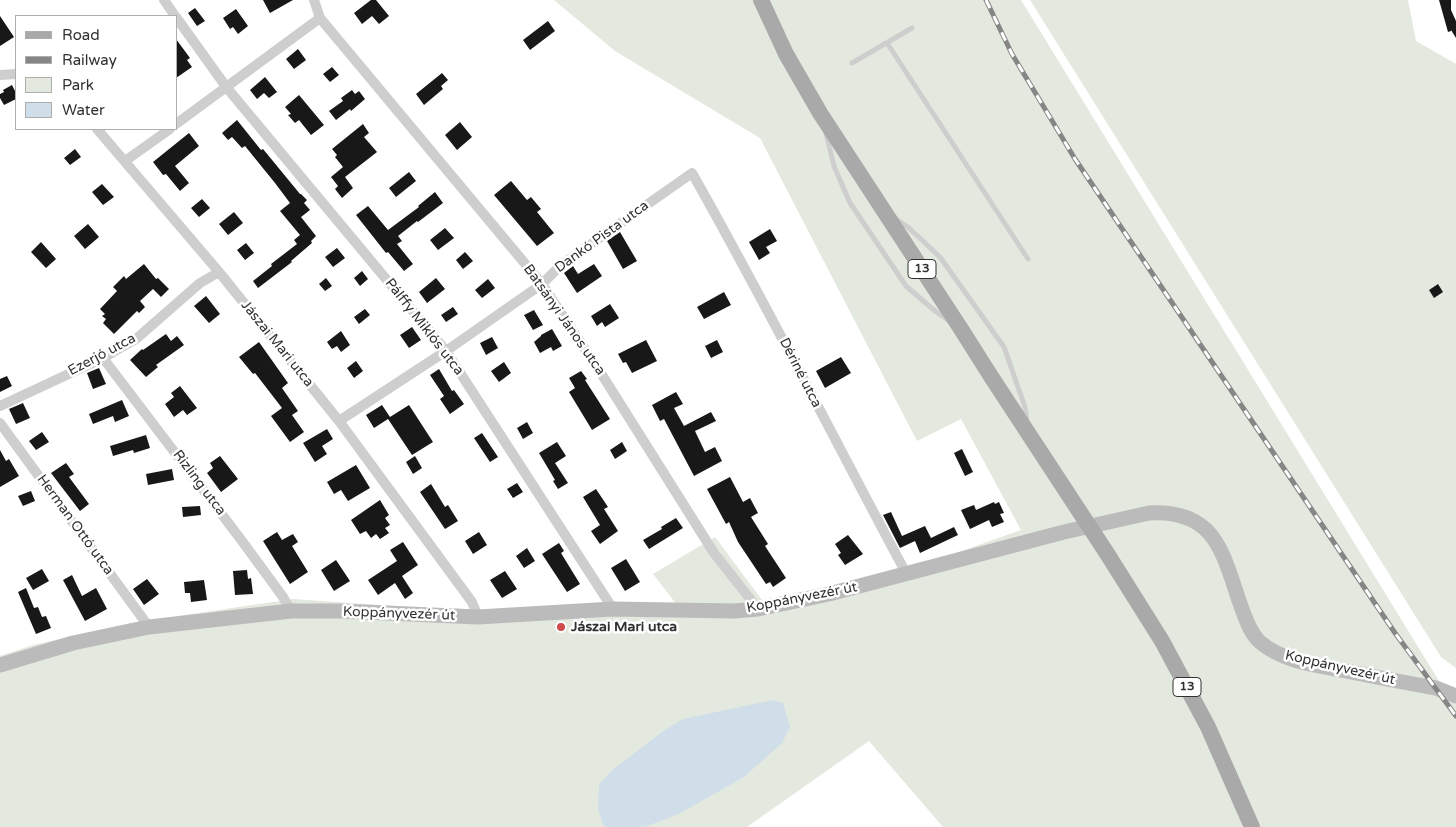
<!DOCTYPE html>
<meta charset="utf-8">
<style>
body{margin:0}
#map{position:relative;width:1456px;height:827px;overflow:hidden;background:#fff;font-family:"Varela Round",sans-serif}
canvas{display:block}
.legend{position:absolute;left:15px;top:15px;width:162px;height:115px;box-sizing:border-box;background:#fff;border:1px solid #adadad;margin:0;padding:6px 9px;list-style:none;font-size:15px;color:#313131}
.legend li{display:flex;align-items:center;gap:10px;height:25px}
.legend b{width:25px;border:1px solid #adadad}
</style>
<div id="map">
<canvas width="1456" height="827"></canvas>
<ul class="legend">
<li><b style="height:6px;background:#a9a9a9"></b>Road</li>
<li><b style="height:6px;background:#868686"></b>Railway</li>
<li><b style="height:14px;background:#e3e9de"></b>Park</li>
<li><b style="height:14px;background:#d0dee9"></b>Water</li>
</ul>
</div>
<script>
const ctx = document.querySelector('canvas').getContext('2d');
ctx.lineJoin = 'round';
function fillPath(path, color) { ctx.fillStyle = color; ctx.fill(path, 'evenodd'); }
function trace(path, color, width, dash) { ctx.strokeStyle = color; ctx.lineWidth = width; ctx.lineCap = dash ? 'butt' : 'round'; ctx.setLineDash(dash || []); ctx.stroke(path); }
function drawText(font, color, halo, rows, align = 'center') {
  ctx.font = font + ' "Varela Round",sans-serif'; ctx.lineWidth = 5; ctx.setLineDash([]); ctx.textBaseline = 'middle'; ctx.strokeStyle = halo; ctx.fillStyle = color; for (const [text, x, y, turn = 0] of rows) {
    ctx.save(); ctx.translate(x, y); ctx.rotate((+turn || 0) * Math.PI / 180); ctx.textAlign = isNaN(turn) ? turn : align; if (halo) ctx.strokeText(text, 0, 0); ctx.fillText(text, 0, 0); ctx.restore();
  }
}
const green = new Path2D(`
 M554,0H1021L1439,681L1456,702V827H943L869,741L747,827H0V656L33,645L130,623L293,599L462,611L677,605L653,574L715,537L762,600L816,589L820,593L891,576L1021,530L961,419L917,441L760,138L615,51Z
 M1030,0H1408L1416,41L1456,64V668L1441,657Z`);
const water = new Path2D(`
 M773,700L783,703L790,727L782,743L744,777L677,815L647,826L639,827H607L603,825L598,808L599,785L611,771L662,732L683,719Z`);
const building = new Path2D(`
 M263,0H293L270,13Z
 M371,0H376L389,16L379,24L372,16L362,24L354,13Z
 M1439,0H1451V10L1456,21V38L1451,30V31L1448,32Z
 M195,8L205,21L197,26L188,13Z
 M236,9L248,26L238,34L233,27L230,29L223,18Z
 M0,16L14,37L0,46Z
 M548,21L555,31L530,50L523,40Z
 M176,39L190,58L187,60L192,67L176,78Z
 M298,49L306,60L294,69L286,59Z
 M332,67L339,75L330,82L323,74Z
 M442,73L448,80L441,86L443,89L424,105L416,94Z
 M265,77L277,92L269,98L264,93L257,99L250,90Z
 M12,85L16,93V99L4,105L0,98V94L4,92L3,90Z
 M352,90L355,94L359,91L365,99L351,111L350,109L336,120L329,111L343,101L341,98Z
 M299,95L324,125L311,135L299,120L295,123L288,115L291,114L285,107Z
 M237,120L261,150L263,149L300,194H301L307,200L304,203L310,210L301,217L316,236L311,241L312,243L291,261L292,262L258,288L253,281L272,266L271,264L297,244L294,240L300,235L280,211L290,203L275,183L245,146L242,148L232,137L228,140L222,133Z
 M460,122L472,137L457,150L445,135Z
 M363,124L369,133L364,137L377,152L345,177L353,188L342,198L335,189L338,186L331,177L343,167L335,157L337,155L332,149Z
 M189,133L199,146L175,166L189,183L180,191L166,174L163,175L153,162Z
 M75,149L81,157L70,165L64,158Z
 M409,172L416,181L396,197L389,188Z
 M511,181L527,200L531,197L541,209L537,212L554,233L537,246L494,195Z
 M102,184L114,197L103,205L92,192Z
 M435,192L443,203L418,222L417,221L398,236L402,241L397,244L413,264L404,271L388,252L386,253L356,215L368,206L388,230L419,207L418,206Z
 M202,199L210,208L199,217L191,208Z
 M234,212L243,223L228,235L219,224Z
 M88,224L99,237L85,249L74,236Z
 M445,228L454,238L438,250L430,240Z
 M770,229L777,241L766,247L770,253L759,260L749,242Z
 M620,232L637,261L623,269L607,241Z
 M41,242L56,259L46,268L31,252Z
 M246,243L254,253L245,260L237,250Z
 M337,248L345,258L333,267L325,257Z
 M465,252L473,261L463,269L456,260Z
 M144,264L156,279L158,278L169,289L161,297L153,289L140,301L145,307L139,313L137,311L114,334L103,323L106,319L102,316L105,314L100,309L117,291L113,287L124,276L126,279Z
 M594,264L602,276L577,293L564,273L573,266L578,274Z
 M362,271L368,279L360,286L354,278Z
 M326,278L332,286L325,291L319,284Z
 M436,278L445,289L427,303L419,292Z
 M488,279L495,288L482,298L475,290Z
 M1438,284L1443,292L1434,298L1429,290Z
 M724,292L731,305L704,319L697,307Z
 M206,296L220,314L209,323L194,306Z
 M610,304L619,318L605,327L602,322L597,326L591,316Z
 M453,307L458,314L446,322L441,315Z
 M365,309L370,315L359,324L354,317Z
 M534,310L543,325L533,330L524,315Z
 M412,327L421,340L409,348L400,335Z
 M552,329L562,346L553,351L551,347L540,353L534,342L541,336V335Z
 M341,331L350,345L341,352L337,346L332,349L327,342Z
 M166,334L171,341L177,336L184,345L156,365L158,367L146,377L130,360L142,349L143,350Z
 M492,337L498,348L486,355L480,343Z
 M646,340L657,361L632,373L626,362L623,363L618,354Z
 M717,340L723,352L711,358L705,346Z
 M259,342L288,383L282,388L298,411L292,415L304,432L290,442L271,416L282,408L255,373L253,374L239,357Z
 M841,357L851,373L825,388L816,371Z
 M356,361L363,371L354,378L347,368Z
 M504,362L511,373L499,382L491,371Z
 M99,368L106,384L93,389L87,373Z
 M439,369L452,391L454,390L464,404L450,414L440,399L444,396L430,375Z
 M581,371L587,379L585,380L610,419L592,430L569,392L575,388L569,378Z
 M7,376L12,386L0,392V379Z
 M180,386L197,408L187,415L183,410L174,417L165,404L174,397L171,393Z
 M676,392L683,404L674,408L684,426L711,412L716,421L695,431L705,452L715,447L722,461L694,476L664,419L660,421L652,405Z
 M122,400L129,416L115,422L113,416L93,424L89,414Z
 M23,403L30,418L16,424L9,409Z
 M382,405L390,417L409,405L433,442L412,455L388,419L374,428L366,415Z
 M527,422L533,433L523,439L517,428Z
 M327,429L333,439L322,446L327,454L315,462L303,443Z
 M42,432L49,442L36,450L29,441Z
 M482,433L498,457L490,462L474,438Z
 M146,435L150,448L134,453L133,450L113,456L110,446Z
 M557,442L566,456L555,463L568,483L558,489L553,481L555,480L539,453Z
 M622,442L627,451L615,459L610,450Z
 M962,449L973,472L965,476L954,453Z
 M0,450L6,461L9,459L19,476L0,487Z
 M220,456L238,479L221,492L207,473L213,468L210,463Z
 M415,456L422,468L413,474L406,462Z
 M66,463L74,474L69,477L89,504L80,511L51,473Z
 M356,465L370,488L348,501L341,490L334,494L327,482Z
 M172,469L174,480L148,485L146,474Z
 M730,477L743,502L750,498L758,513L751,517L768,544L765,546L786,578L773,587L770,582L766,584L738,542L729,522L726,524L707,489Z
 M517,483L523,492L513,498L507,489Z
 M431,484L445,507L448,505L458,521L445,529L420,492Z
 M596,489L608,507L604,509L618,531L600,544L591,531L600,525L583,497Z
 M31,491L35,501L23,506L18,496Z
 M380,500L389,515L385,518L390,525L385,528L389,533L380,539L376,534L371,538L366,531L360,534L351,520Z
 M994,502L995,504L999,502L1004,513L1000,514L1004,522L992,527L989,520L970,529L961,510L974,505L976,510Z
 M200,506L201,515L183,517L182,507Z
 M891,512L902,536L925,526L931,538L954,527L958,535L920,553L915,541L900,548L883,515Z
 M676,518L683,528L649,549L643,540L662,529L661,527Z
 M277,532L282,540L293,534L298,542L292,546L308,572L290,584L263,541Z
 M479,532L487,545L473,554L465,541Z
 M848,535L863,554L845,565L838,555L841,553L835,544Z
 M403,542L418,565L402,576L413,593L405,599L395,583L378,595L368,580L397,561L390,550Z
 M559,543L564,551L561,553L580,584L567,592L542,554Z
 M527,548L535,561L524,568L516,556Z
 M626,559L640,582L625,591L611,568Z
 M336,560L350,581L334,591L321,570Z
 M42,569L49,581L33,590L26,578Z
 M247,570L248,579L251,578L253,594L235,595L233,571Z
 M505,571L517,589L502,598L490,580Z
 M72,575L82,596L96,588L107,609L85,621L63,580Z
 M147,579L159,594L144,605L133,589Z
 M204,580L207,600L191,602L190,593H185L184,582Z
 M26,588L34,608L38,607L42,617L46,616L51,628L36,634L18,592Z`);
const lane = new Path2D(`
 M887,43L1028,259
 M852,63L912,28
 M826,133L834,166L850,203L906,286L935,311L948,320
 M896,219L909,228L940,257L1004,347L1025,407L1027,422`);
const street = new Path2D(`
 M164,0L175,16
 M314,0L320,18L542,284L604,378L714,553L758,609
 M176,17L227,88L446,351L613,609
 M0,75L16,74
 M176,124L320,18
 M97,129L219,272L339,421L472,602L478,617
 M125,161L170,129
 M103,358L242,541L283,597L291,611
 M0,406L103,358L136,339L200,283L219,272
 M339,421L446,351L542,284L561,265L692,173C767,305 835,441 907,575
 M0,423L149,627`);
const secondary = new Path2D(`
 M0,665L73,643L149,627L291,611H341L478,617L613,609L734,611L758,609L829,594L1064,532L1149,513C1218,509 1223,556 1242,609C1246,620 1251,634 1260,642C1283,662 1317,665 1346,671C1376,677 1406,683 1436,688L1456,696`);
const primary = new Path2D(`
 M761,0L786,54L820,113L961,329L992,378L1108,555L1162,641L1208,727L1252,827`);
const rail = new Path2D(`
 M986,0L1012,54L1075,159L1395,633L1456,716`);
const markers = [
 [561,627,5,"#d04b4b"]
];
const shields = [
 [922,269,28],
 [1187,687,28]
];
const shieldNames = [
 ["13",922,269],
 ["13",1187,687]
];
const streetNames = [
 ["Dankó Pista utca",602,237,-36],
 ["Batsányi János utca",564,320,55],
 ["Pálffy Miklós utca",424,327,52],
 ["Jászai Mari utca",277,344,51],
 ["Ezerjó utca",102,355,-28],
 ["Dériné utca",800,373,63],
 ["Rizling utca",199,483,53],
 ["Herman Ottó utca",75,525,54],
 ["Koppányvezér út",802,598,-11],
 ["Koppányvezér út",399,614,2],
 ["Koppányvezér út",1340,668,13]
];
const poiNames = [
 ["Jászai Mari utca",571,627]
];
fillPath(green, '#e3e9de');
fillPath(water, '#d0dee9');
fillPath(building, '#181818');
trace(lane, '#cecece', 5);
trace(street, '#cecece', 10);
trace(secondary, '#bbb', 15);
trace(primary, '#a9a9a9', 16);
trace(rail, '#868686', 5);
trace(rail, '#fff', 3, [9]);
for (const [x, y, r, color] of markers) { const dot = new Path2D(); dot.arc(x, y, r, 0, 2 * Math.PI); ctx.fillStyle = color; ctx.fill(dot); trace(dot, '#fff', 2); }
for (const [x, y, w] of shields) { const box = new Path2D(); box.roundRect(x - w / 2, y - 9.5, w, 19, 4); ctx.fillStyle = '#fff'; ctx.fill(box); trace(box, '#313131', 1); }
drawText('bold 12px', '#313131', null, shieldNames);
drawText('14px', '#313131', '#fff', streetNames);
drawText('bold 14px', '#313131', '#fff', poiNames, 'left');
</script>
